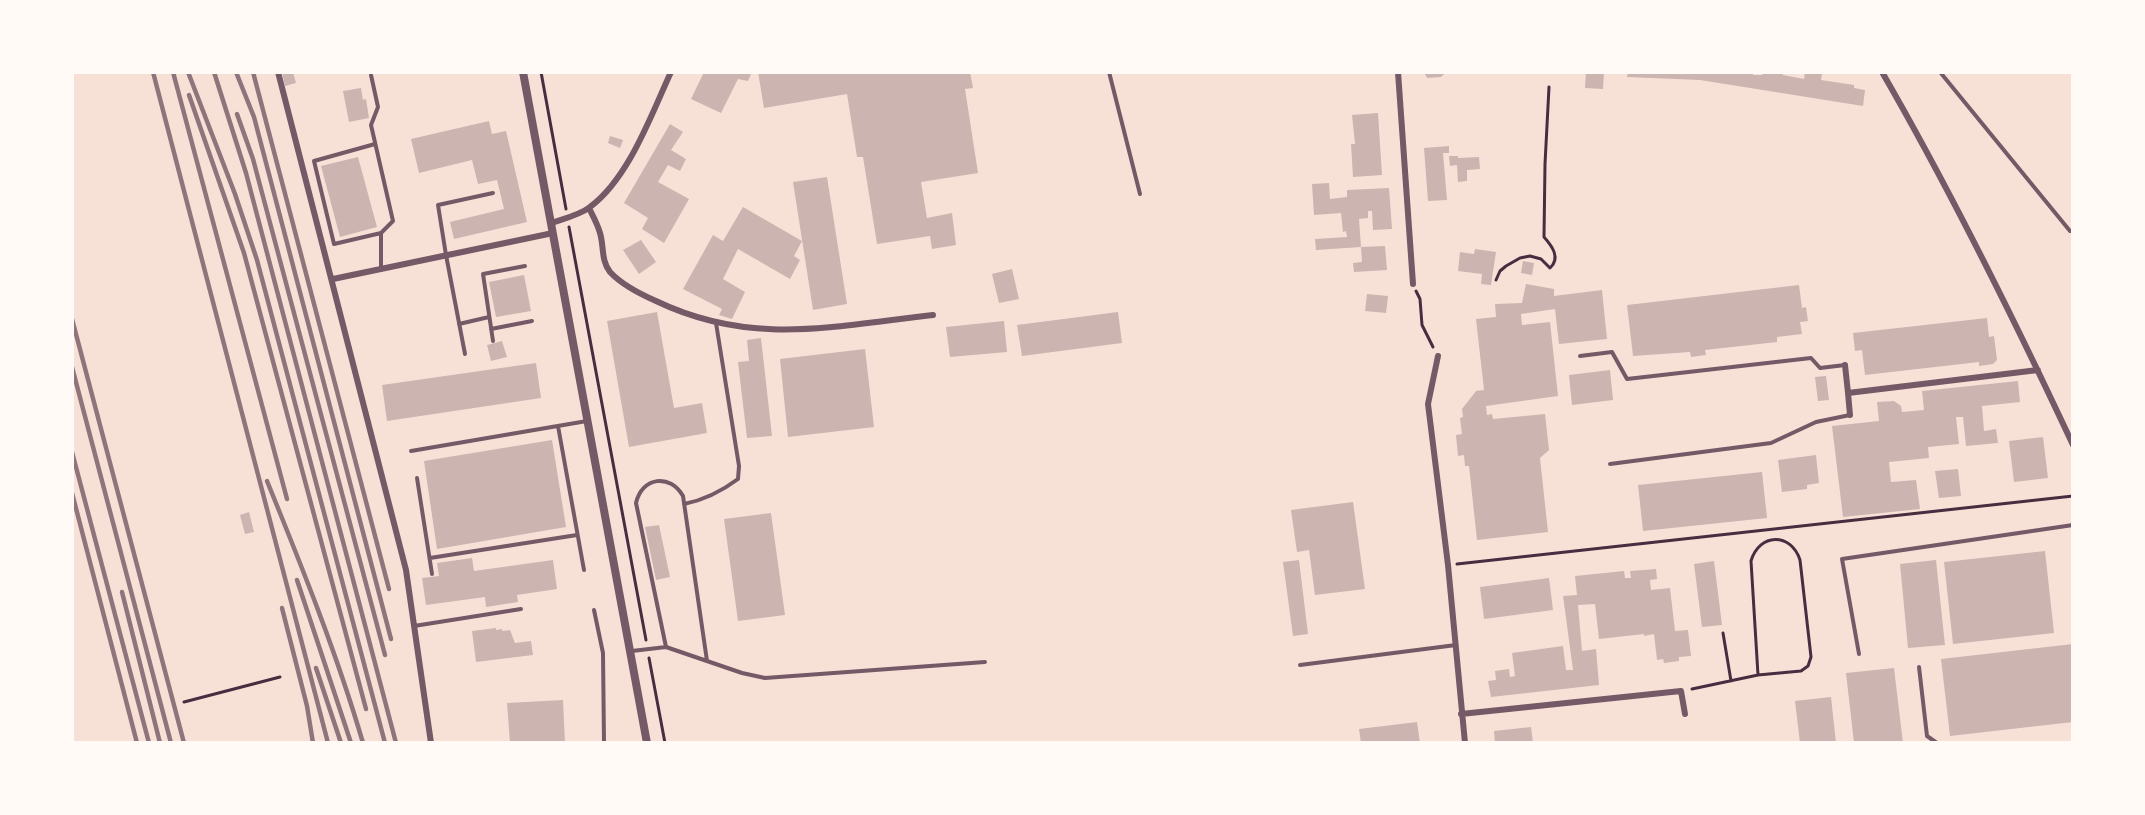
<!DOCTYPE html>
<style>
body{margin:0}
#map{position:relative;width:2145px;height:815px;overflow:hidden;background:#f7e1d7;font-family:Roboto,sans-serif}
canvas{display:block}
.frame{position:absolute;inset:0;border:74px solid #fffaf5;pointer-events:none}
</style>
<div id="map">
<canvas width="2145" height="815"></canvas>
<div class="frame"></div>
</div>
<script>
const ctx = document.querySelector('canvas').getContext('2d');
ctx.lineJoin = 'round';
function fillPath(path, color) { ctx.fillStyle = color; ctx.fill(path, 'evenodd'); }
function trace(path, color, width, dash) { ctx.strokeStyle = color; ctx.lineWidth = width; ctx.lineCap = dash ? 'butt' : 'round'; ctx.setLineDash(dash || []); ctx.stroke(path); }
const building = new Path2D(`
 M282,72H293L296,83L285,86Z
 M704,72H746L751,74L748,81L738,79L721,113L691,99Z
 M758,72H970L973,88L965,89L978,173L921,182L927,218L952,213L956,245L932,249L930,236L877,244L863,157H857L847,94L764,108Z
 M1424,72H1444V74L1441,77L1427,78Z
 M1586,72H1604L1603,89L1585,88Z
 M1628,72H1753V75H1762L1763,72H1782L1783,75L1804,79L1805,72H1808L1822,74L1821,80L1854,85V88L1865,90L1863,106L1700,80L1627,77Z
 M361,88L363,100L366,99L369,118L349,122L343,91Z
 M1378,113L1382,175L1353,177L1351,144H1355L1352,115Z
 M489,121L492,134L506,131L527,222L454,239L450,222L504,209L497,180L478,184L472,160L419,173L411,139Z
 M670,124L683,132L671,150L686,159L680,171L668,165L658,182L689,199L664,243L642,229L648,218L624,203Z
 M610,136L623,140L620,148L608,143Z
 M1449,146V153H1443L1447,200L1428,201L1424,148Z
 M1449,156H1458V158L1479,157L1480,169L1467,170V181L1458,182L1457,165L1450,166Z
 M358,157L377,227L340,237L321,166Z
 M827,177L847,304L813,310L793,182Z
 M1329,183L1330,199L1347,197V190L1389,188L1392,229L1373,230L1372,211H1368V218L1359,219L1361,247L1385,246L1387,270L1354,272L1353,263L1362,262L1361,247L1316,250L1315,239L1347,237L1346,231L1343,232L1341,213L1314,215L1312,184Z
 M743,207L802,241L794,256L800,260L790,279L738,249L723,279L745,292L732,319L719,315L722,309L683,289L713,235L723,241Z
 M641,240L656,262L639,274L623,250Z
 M1475,249L1496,252L1491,285L1481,284L1482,274L1458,271L1460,252L1474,254Z
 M1523,261L1534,263L1532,275L1521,273Z
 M1012,269L1019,299L999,303L992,274Z
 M524,275L531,311L496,317L489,282Z
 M1526,284L1554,289V296L1602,290L1607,339L1559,344L1555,309L1521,314L1522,325L1550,322L1558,396L1486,406L1487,415L1492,414L1493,419L1545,414L1549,450L1540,458L1548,532L1477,540L1469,466H1465L1464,455L1458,456L1456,435L1462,434L1460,418L1463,417L1462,409L1476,391L1484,390L1476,319L1496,317L1495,304L1522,303Z
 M1799,285L1802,308L1806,307L1808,321L1800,322L1802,334L1777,337V342L1705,350L1706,355L1691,357L1690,352L1633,356L1627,305Z
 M1367,294L1388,296L1386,313L1365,311Z
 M657,312L674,408L702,403L707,433L629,447L607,321Z
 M1118,312L1122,343L1022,356L1017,325Z
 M1987,318L1989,337L1994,336L1997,360L1993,364L1979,366V362L1865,375L1862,350L1855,351L1853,333Z
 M1004,321L1007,352L950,357L946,327Z
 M761,338L772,436L747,438L738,362L749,361L747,340Z
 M502,341L507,357L491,361L487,345Z
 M865,349L874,427L788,437L780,359Z
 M536,363L541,398L387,421L382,385Z
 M1610,370L1613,400L1572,405L1569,375Z
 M1826,376L1829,400L1818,401L1815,377Z
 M2018,381L2020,402L1982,406L1984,431L1996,429L1998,443L1966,446L1963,417H1956L1959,444L1928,447L1929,458L1889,462L1891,482L1916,480L1920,509L1843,517L1832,426L1879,421L1877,402L1894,401L1901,406L1902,412L1924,410L1922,391Z
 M2043,437L2048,478L2014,482L2009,441Z
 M552,440L566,527L437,549L424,461Z
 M1816,455L1819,483L1807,485V489L1782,492L1778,460Z
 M1958,469L1961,496L1939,498L1935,471Z
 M1762,472L1767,518L1643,531L1638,485Z
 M1353,502L1365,589L1315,595L1309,550L1297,552L1291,510Z
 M249,512L254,532L245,534L240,515Z
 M771,513L785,615L738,621L724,519Z
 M659,525L670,577L656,580L645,527Z
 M2045,551L2054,633L1953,644L1944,562Z
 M472,558L474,571L553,560L557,589L517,595L518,602L486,607L485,597L426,605L422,578L439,576L437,563Z
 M1299,560L1308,634L1293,636L1283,562Z
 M1936,560L1945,645L1908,648L1900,564Z
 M1714,561L1722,625L1702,627L1694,564Z
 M1656,569L1657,579L1650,580L1651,590L1670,588L1675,631L1688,630L1691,656L1679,657V661L1664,663L1663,659L1657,660L1654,634L1644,636V634L1599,639L1595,604L1578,605L1582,651L1596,649L1599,685L1491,697L1488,681L1496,680L1495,671L1509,669L1510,677L1515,676L1512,653L1563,646L1566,670H1573L1563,596L1577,595L1575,576L1624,571L1625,578H1631L1630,571Z
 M1549,578L1553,610L1484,619L1480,587Z
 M496,628V630L502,629V631L510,630L515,643L531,641L533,655L476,662L472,631Z
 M2073,644V722L1950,736L1941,659Z
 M1894,668L1903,743H1854L1846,673Z
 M1831,697L1836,743H1800L1795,701Z
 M563,700L565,743H510L507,703Z
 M1417,722L1420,743H1361L1359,729Z
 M1531,727L1533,743H1495L1494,731Z`);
const path = new Path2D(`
 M541,72L566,209
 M569,227L646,640
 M1496,280L1500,271L1506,266L1520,258L1530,256L1541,259L1550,268C1561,258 1552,246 1544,237L1545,164L1549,87
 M1416,291L1420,299L1422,325L1433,347
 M1457,564L2073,496
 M1723,633L1731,681
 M649,658L665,743
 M1692,689L1758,675L1801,671L1808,666L1811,657L1800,560C1791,532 1759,533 1751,561L1758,675
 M184,702L280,677`);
const service = new Path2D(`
 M1109,72L1140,194
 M1940,72L2070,231
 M371,75L378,107L371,125L393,221L381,233V268
 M375,144L314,161L334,244L381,233
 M459,324L489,317
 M491,329L532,321
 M493,341L483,274L525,266
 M465,354L446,255L438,205L493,193
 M1580,356L1612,352L1627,379L1811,358L1820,368L1845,365
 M558,426L584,570
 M411,451L587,421
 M1610,464L1771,443L1816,422L1850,415
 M417,478L432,574
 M684,504C704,500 722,491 738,479L739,466L716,323
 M430,558L577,535
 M594,610L603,653L604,743
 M414,626L521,609
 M666,647L636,503C642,477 670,473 683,496L707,661
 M632,651L666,647L742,673L765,678L985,662
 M1859,654L1842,559L2073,525
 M1300,665L1456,645
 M1919,667L1927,736L1937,743`);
const minor = new Path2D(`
 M278,72L406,570L431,743
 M1398,72L1413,284
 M1882,72C1952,193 2014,319 2073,445
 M589,208C593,216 598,225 600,233C604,246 601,261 610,272C622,285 640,294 656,301C752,347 833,326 933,315
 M551,223C563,219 580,215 590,207C629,178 651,115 671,72
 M333,279L553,233
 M1438,356L1428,404L1448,565L1465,743
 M1845,365L1848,393L2038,370
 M1848,393L1850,415
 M1461,714L1681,691L1685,714`);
const tertiary = new Path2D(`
 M523,72L647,743`);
const rail = new Path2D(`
 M153,72L328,743
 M173,72L287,499
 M188,72L235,194L257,260L385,743
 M214,72L246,173L396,743
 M236,72L254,117L391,639
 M253,72L389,589
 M189,95L244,253L366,709
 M237,114L253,159L385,655
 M72,319L184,743
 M72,367L171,743
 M72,452L149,743
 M267,481C302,567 337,654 363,743
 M72,493L137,743
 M297,580L351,743
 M122,592L160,743
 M282,608L307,706L313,743
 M316,668L341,743`);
fillPath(building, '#ccb4b1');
trace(path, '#4a2c40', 3);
trace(service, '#755966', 4);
trace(minor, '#755966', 6);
trace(tertiary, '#755966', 8);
trace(rail, '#8f747c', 4.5);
</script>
